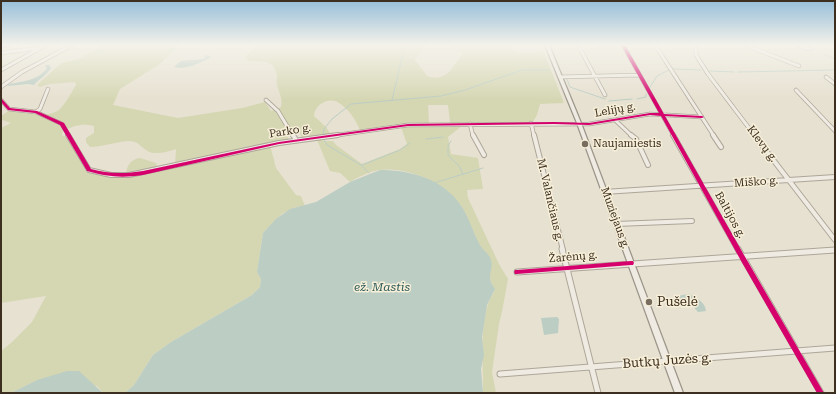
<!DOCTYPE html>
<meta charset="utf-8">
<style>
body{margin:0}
#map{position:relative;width:836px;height:394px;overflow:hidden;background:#e7e1d1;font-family:"Roboto Serif",serif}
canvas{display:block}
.frame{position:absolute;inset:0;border:2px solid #3d2f20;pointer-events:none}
</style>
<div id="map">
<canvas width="836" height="394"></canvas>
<div class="frame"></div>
</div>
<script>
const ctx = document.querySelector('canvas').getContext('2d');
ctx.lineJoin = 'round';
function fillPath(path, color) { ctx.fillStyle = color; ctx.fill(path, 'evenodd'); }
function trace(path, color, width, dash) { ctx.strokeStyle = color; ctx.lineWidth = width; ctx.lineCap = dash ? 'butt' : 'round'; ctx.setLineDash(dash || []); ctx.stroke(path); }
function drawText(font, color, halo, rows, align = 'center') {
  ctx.font = font + ' "Roboto Serif",serif'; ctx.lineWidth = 3; ctx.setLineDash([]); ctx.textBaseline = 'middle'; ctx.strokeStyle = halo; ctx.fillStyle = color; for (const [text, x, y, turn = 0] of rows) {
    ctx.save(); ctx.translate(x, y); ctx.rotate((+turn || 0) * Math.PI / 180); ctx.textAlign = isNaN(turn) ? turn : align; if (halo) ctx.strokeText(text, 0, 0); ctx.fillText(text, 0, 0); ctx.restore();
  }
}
const green = new Path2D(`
 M104,45H180L160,64L120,89L113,105L178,118L242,108L265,102L271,111L281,107C283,100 279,92 277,85C276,81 278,76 276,72C273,59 260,62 249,61L245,57L255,48L252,45H430H427L415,58V60L427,76C447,83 453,66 463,53L448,45H514L509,47L517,53L544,52L564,103L540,104L537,115L533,122L450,123L448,105H428L429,123L360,130C356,120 348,108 339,103C329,96 314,105 314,116L326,127L331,135L302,138L297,126L284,130L289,140L175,164L176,149C168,152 153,156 146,150C140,146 139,142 130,141C117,141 104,147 90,147L86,142V138L94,133V126C82,123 73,126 63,131L62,135L69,139L87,172L99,174L128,176L270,145L276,168L296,195L301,196L305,206L297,207L283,213L263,233L257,272L261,279L260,287L252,295L171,342L153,355L134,385L125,393H103L97,386L37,380L11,393H1V351L11,343L32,322L46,296L1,303V128L11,123L2,120L1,116L10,110C22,113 50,119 60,109C66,103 71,93 76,85L75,82L49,84L40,87L37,85L57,67L62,63L78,59Z
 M429,125H463L448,137L451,154L478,158L483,189L467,190L468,198L499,264L508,279L502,312L499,324L492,372L496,393H483C484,363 477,317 494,292L489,274L491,261L480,246L462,207C444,182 408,166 378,170C369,172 358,177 350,182L340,173L330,171L317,140L322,139L323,141H333L336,145L362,164L400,149L407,144L401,127Z
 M140,158L156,163L158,168L126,174C127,165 131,159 140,158Z`);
const water = new Path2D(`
 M206,55L210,56L211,57C201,63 186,70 174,67L181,61L204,59Z
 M46,65H49L51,68C48,74 38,80 34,85L28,84L7,86L9,84C22,82 39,80 47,68L45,66Z
 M380,170C411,170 444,179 462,207C469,218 473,232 479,243C481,249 490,254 491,260C494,272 485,275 495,289L487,305L482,337L484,355L481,369L483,393H125L134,385L153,355L171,342L252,295L260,287L261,279L257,272L263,233L276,219L290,209L316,202L350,182Z
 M689,294C697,298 705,302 706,311L698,312L689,302L680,304L675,299L677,296Z
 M557,317L559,319L558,333L544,335L541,318Z
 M67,371H79L103,393H11L37,380Z`);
const stream = new Path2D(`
 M823,54L835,59
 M674,69L701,70
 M710,71L734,72
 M738,72L835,70
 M567,79L570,87L605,99
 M650,87L657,76L669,70
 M637,99L646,97V94
 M392,100L405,45
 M609,101L632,99
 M323,135L324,129L332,119L351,104L441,96L465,90L522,70H549
 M426,139L443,137
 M324,140L327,145L361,165L369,173
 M451,141L448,146V155L459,166L463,174
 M362,165L400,150L410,143
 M434,183L483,168`);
const minorFar2 = new Path2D(`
 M578,45L605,95
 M598,45H623
 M623,45L674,136
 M655,45L714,136
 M696,45V55L708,74L755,136
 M745,45L799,66
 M797,45L810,49
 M3,46L10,45
 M1,53L38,48
 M1,70L46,45
 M560,77L639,75
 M826,77L835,84
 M1,87L22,72L72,45
 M796,90L835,131
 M1,100L9,109L36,112L62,124L69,136
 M266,100L278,111L293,136
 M36,112L40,109L48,89
 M615,120L632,136
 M531,123L534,136
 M470,124L473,136
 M331,136L408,125L589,124L650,114L702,117`);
const minorFar1 = new Path2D(`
 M68,135L89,170L111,175H129L279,143L338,135
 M293,135L296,140
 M473,135L484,155
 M534,135L563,250
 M631,135L636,139L648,165
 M673,135L738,250
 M713,135L721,147
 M754,135L835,240
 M604,192L835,177
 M616,224L692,221`);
const minor = new Path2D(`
 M562,249L598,393
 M738,249L821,393
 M517,272L835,250
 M500,374L835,348`);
const secondary = new Path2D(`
 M545,45H549L581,123L683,393H675L577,123Z`);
const cycleway = new Path2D(`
 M621,45H625L664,114L702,116L704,117L702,118L665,116L744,255L824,393H817L740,259L661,116L650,115L589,125L554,124L408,126L279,144L143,175C122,178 108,177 87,171L60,125L35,113L8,110L1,102V99H2L10,108L37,111L64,123L91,169C108,174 125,174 143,171L279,142L408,124L554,122L589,123L650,113H659Z
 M631,261H633L634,263L633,265H631L517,274H515L514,272L515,270H517Z`);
const markers = [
 [585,144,4,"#786d5e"],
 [649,302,4,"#786d5e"]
];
const streetNames = [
 ["Lelijų g.",615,110,-10],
 ["Parko g.",290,131,-9],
 ["Klevų g.",762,144,53],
 ["Miško g.",756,182,-4],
 ["M. Valančiaus g.",550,200,77],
 ["Baltijos g.",730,215,61],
 ["Muziejaus g.",615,218,70],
 ["Žarėnų g.",573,257,-5]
];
const poiNames = [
 ["Naujamiestis",593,144]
];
const waterNames = [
 ["ež. Mastis",382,287]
];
const nearPoinames = [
 ["Pušelė",657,302]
];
const nearStreetnames = [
 ["Butkų Juzės g.",667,361,-4]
];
fillPath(green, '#d5d7b3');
fillPath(water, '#bccdc3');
trace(stream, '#bccdc3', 1);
trace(minorFar2, '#ada699', 4.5);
trace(minorFar1, '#ada699', 6);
trace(minor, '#ada699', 7);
trace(secondary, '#9c958a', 2.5);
trace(minorFar2, '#efebe3', 3);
trace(minorFar1, '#efebe3', 4);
trace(minor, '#efebe3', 5);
fillPath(secondary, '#efebe3');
fillPath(cycleway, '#d6006c');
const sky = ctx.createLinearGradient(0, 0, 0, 100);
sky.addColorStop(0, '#96bed9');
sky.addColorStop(0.45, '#f4f2ea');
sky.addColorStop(1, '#f4f2ea00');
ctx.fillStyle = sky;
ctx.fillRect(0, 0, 836, 100);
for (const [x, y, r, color] of markers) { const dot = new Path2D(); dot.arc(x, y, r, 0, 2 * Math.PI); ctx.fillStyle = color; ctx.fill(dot); trace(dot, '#f7efd8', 1.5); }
drawText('11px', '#3d2f20', '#f7efd8', streetNames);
drawText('11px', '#3d2f20', '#f7efd8', poiNames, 'left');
drawText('italic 12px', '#2f5d5b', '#f7efd8', waterNames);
drawText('13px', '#3d2f20', '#f7efd8', nearPoinames, 'left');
drawText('13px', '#3d2f20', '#f7efd8', nearStreetnames);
</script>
